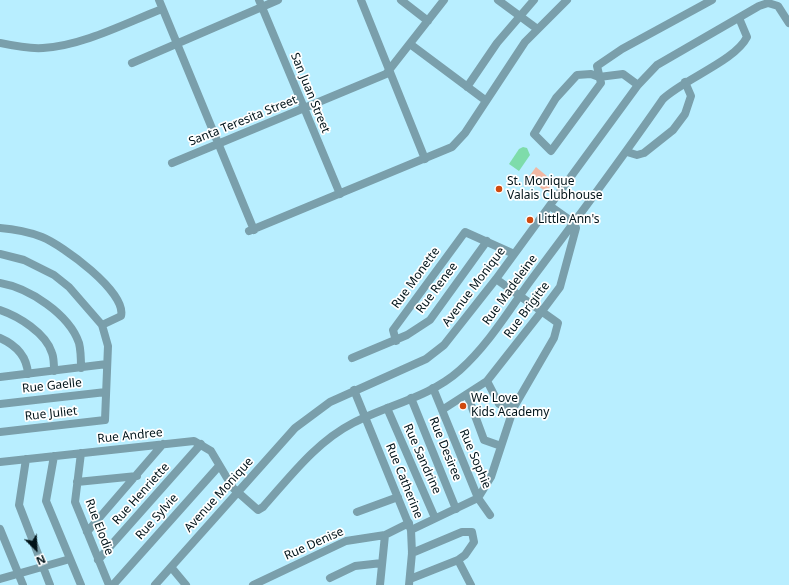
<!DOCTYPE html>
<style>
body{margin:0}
#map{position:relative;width:789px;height:585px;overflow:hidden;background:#b8eeff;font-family:"Noto Sans",sans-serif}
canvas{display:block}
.north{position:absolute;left:16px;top:529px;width:40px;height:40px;-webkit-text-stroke:3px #fff;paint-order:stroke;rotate:156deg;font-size:11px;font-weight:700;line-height:16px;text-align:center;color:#01141a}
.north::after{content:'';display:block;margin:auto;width:14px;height:18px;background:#01141a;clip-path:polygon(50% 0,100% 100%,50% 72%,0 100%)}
</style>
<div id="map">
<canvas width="789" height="585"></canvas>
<div class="north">N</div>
</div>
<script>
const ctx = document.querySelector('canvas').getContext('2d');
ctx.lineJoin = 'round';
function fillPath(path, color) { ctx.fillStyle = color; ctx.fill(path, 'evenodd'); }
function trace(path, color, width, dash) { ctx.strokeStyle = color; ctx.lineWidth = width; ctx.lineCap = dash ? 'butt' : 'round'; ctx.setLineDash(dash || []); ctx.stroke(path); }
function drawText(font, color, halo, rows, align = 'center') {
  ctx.font = font + ' "Noto Sans",sans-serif'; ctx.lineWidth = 3.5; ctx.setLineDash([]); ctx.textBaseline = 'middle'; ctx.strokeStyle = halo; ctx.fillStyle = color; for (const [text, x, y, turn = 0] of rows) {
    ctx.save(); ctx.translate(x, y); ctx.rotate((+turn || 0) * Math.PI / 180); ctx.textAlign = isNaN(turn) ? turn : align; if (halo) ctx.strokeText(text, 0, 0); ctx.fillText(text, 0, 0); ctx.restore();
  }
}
const green = new Path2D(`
 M536,167L554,182L546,192L528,178Z`);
const water = new Path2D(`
 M523,147L527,148L530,155L519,171L509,164L519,149Z`);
const minor = new Path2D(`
 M159,0L254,230
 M259,0L340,194
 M361,0L425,159
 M401,0L428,21
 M498,0L536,28
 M0,43C14,46 29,49 43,48C82,46 126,23 162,9
 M410,44L485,100
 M132,63L278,0
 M638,85L623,74L599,77L591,74L577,75L556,98L534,134L551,151L601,83L597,66L622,49L712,0
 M467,87L497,43L534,0
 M627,152L637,155L644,153L673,130L685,114L691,96L685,82
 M172,163L386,74L444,0
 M0,228C14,229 29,232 42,237C62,245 127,292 121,316L102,325
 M249,231L452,147L465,133L525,42L567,0
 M0,254L24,260L54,275L69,287L102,325L108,346L105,420L0,432
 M0,283C29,288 69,314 79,343C81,351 81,360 81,368
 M0,310C18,316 46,333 52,353C54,358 54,365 54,371
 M0,338C16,345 27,357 28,374
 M396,341L393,330L465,232L514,254
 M352,358L407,335L430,320L487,241
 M0,377L107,364
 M487,381L499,404L514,407
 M433,388L478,498L490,515
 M354,390L411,530L412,553L409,585
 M467,394L484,440L501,446
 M411,398L456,509
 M0,404L106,392
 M387,408L435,518
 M442,410L487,381L542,311L560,287L576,228L574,223L550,206
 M81,453L75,502L109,585
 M54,456L46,501L81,585
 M26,459L19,505L50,585
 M0,462L194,441L211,451L233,488L258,510L263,507C290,477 316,442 353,423C388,405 430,397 460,370C489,344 509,310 531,280C576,220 620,161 663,99C684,79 735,61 747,37L739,18
 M77,482L137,476
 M357,512L398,497
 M0,529L23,585
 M411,530L478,498L491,477L514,407L554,338L558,323L496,279
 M87,532L163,444
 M98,560L201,444
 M458,560L471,585
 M171,567L186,585
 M330,578L355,566L382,563
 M0,579L70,559
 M410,579L458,560L465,555L474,542L472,532H462L412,553
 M113,585L219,466
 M155,585L295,428L330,402L426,359L444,345L496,279L638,85L657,65L759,6L768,3L778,6L789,23
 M253,585L346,541L385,535L409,523
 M380,585L385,535`);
const markers = [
 [499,189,4,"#d04a0f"],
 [530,220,4,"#d04a0f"],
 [463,406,4,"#d04a0f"]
];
const streetNames = [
 ["San Juan Street",310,93,68],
 ["Santa Teresita Street",243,121,-22],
 ["Rue Monette",416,278,-54],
 ["Avenue Monique",474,287,-53],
 ["Rue Renee",437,288,-53],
 ["Rue Madeleine",510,290,-54],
 ["Rue Brigitte",527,310,-53],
 ["Rue Gaelle",52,386,-6],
 ["Rue Juliet",51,414,-6],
 ["Rue Andree",130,436,-6],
 ["Rue Desiree",445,449,68],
 ["Rue Sandrine",422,459,66],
 ["Rue Sophie",475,459,67],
 ["Rue Catherine",404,481,68],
 ["Rue Henriette",141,494,-48],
 ["Avenue Monique",219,495,-48],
 ["Rue Sylvie",157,517,-48],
 ["Rue Elodie",99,527,69],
 ["Rue Denise",314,544,-24]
];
const poiNames = [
 ["St. Monique",507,182],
 ["Valais Clubhouse",507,196],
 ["Little Ann's",538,220],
 ["We Love",471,399],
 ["Kids Academy",471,413]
];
fillPath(green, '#f1b7a3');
fillPath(water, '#7edcaa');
trace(minor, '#7a9fab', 8);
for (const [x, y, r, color] of markers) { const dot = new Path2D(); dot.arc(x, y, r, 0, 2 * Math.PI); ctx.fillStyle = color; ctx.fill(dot); trace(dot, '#fff', 1.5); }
drawText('12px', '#01141a', '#fff', streetNames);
drawText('12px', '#01141a', '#fff', poiNames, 'left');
</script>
